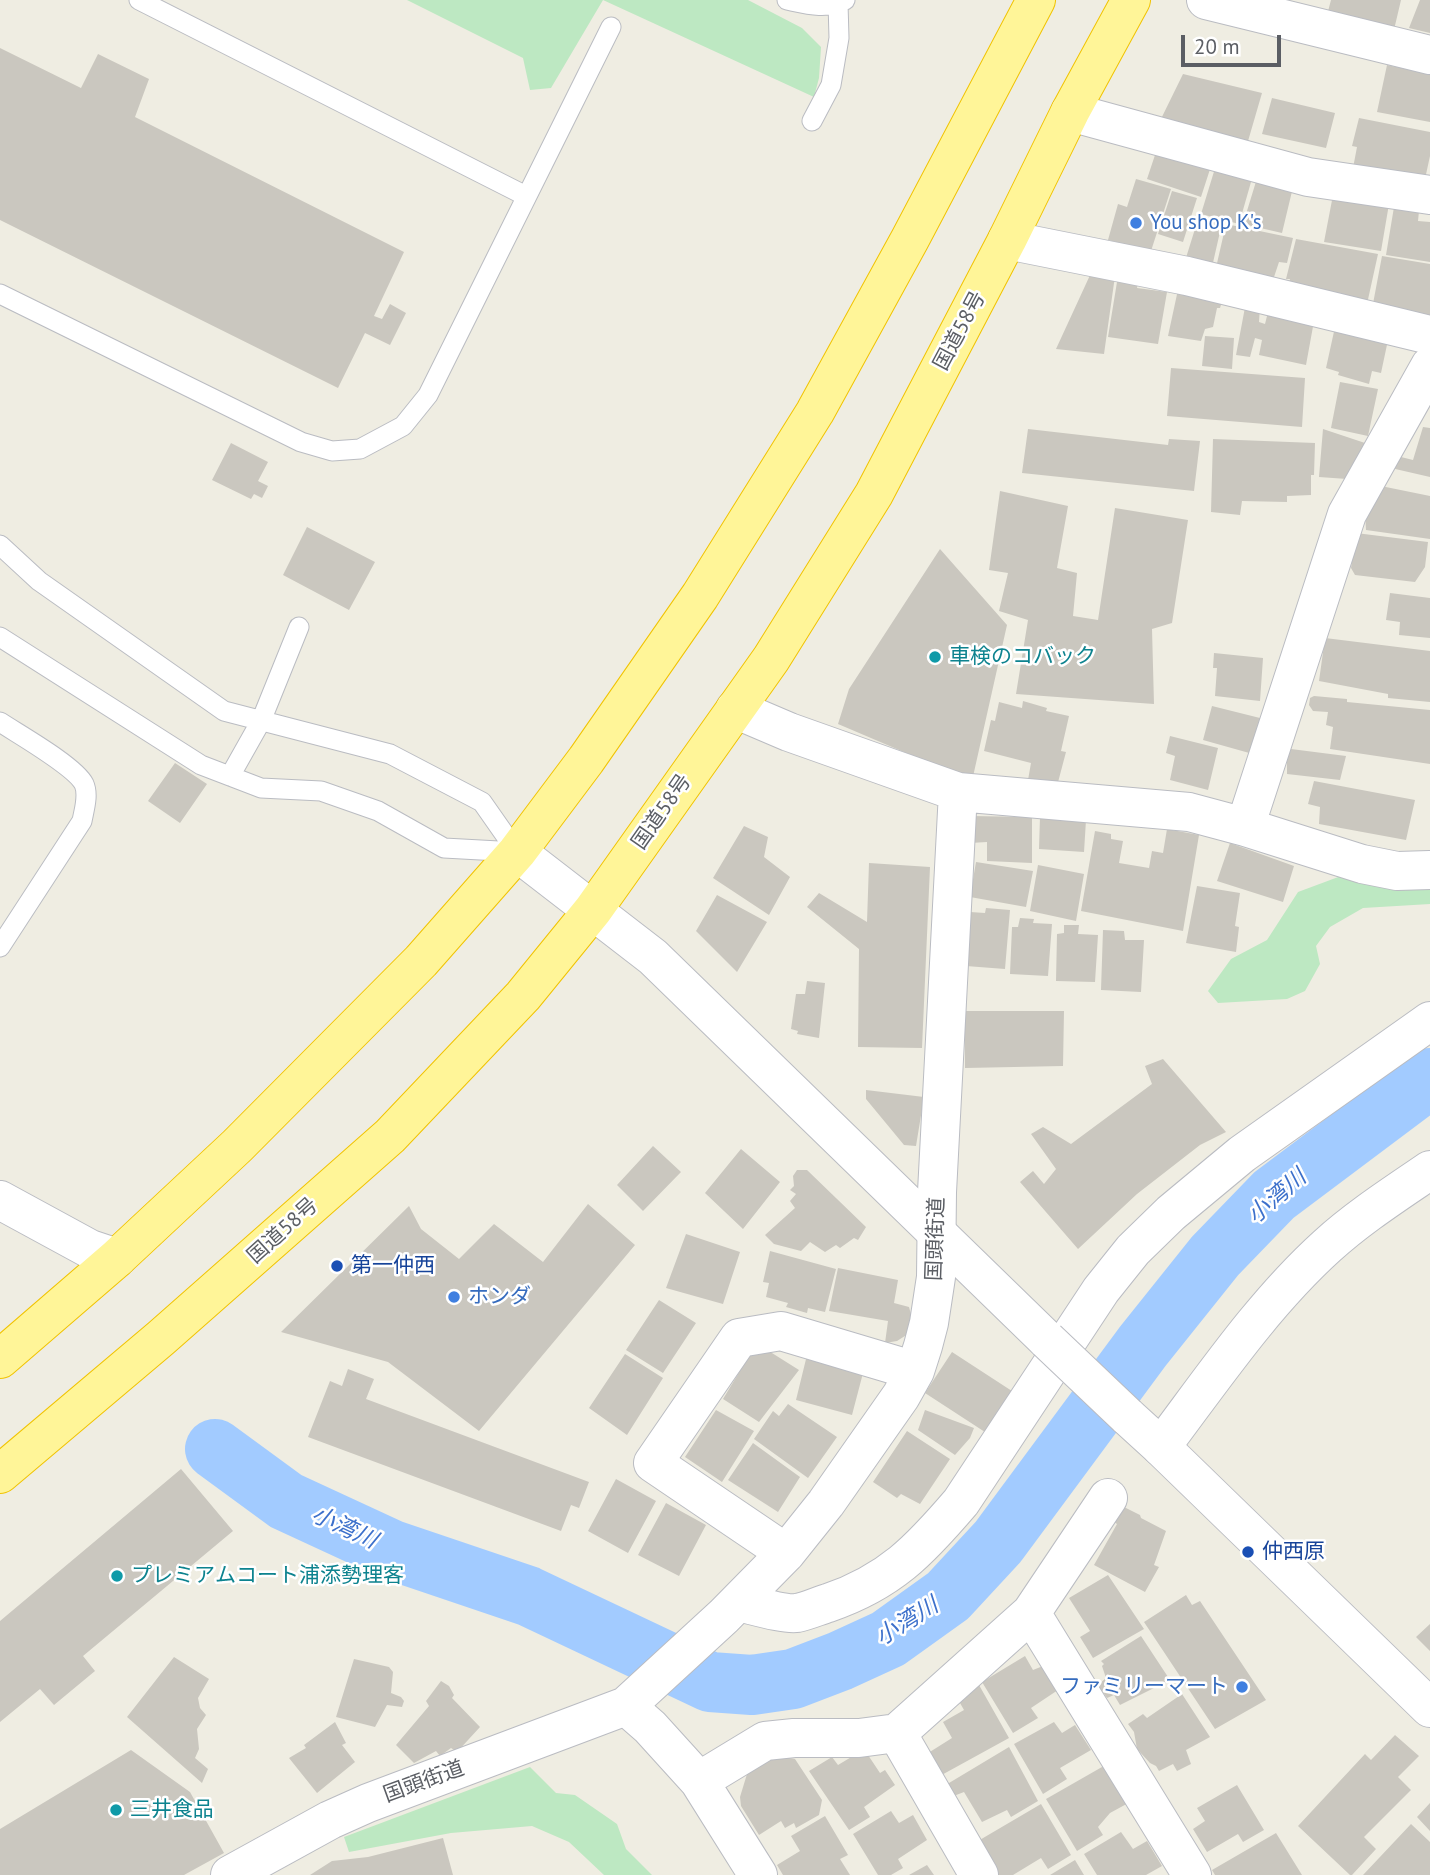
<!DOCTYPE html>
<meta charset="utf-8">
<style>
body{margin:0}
#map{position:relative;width:1430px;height:1875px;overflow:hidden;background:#efede2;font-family:"PT Sans",sans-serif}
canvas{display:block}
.scale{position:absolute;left:1181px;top:35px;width:100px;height:32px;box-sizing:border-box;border:4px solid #5b5e64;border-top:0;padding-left:9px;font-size:21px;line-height:24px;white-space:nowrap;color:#5b5e64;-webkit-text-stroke:5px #fff;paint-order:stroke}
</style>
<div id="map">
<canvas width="1430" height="1875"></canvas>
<div class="scale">20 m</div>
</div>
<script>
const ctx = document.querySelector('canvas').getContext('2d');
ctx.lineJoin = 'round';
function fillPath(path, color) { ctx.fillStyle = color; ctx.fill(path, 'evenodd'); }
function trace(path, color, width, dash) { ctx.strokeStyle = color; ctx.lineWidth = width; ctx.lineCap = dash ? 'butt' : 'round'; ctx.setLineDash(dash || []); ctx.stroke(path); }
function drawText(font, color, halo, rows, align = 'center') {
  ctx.font = font + ' "PT Sans","Noto Sans JP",sans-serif'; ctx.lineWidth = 5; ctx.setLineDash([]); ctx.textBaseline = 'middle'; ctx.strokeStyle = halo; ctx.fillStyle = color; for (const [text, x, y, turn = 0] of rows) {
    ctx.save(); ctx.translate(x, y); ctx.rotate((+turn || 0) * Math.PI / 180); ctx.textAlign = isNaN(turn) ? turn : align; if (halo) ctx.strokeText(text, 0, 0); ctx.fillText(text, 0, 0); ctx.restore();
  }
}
const green = new Path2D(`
 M407,0H748L802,28L821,47L819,78L814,97L603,0L551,88L530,90L523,58Z
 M1341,876L1430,888V904L1363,908L1330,927L1316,946L1320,964L1305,991L1287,999L1218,1003L1208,991L1231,959L1267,940L1298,892Z
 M530,1767L556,1793L575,1795L617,1824L626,1849L652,1875H604L569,1842L532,1826L451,1833L349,1852L344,1837Z`);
const river = new Path2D(`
 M215,1449L286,1501L392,1550L528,1596L710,1682L752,1685L793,1679L840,1661L888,1639L948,1596L998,1542L1143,1346L1215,1256L1274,1195L1430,1078`);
const building = new Path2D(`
 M1331,0H1401L1393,34L1326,19Z
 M1420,0H1430V33L1409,28Z
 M0,48L81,88L98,54L149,79L135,117L404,252L374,316L382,319L390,304L406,313L390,345L365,333L338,388L0,220Z
 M1387,65L1430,74V122L1377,112Z
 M1183,74L1262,93L1246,148L1158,125Z
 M1272,98L1335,113L1326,148L1262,134Z
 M1359,118L1430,132V156L1425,179L1353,168L1357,147L1352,146Z
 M1158,146L1212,163L1201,197L1147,179Z
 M1216,165L1253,175L1239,224L1201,214Z
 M1258,175L1294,183L1282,233L1243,224Z
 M1136,179L1171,189L1151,251L1108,240L1118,204L1127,207Z
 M1172,191L1197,198L1183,242L1158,234Z
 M1333,195L1389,204L1381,251L1324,242Z
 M1394,207L1419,211L1418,221L1430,222V262L1386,255Z
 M1199,216L1222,223L1212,267L1185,261Z
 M1226,224L1293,238L1287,263L1279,262L1272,283L1215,272Z
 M1296,239L1378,254L1367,304L1287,289L1290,279H1286Z
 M1382,256L1430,264V315L1372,309Z
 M1091,273L1115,276L1104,354L1056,349Z
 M1117,282L1138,283L1137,288L1167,292L1158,344L1108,337Z
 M1179,285L1224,295L1220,308H1217L1213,327L1205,329L1201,341L1168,336Z
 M1246,302L1260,306L1259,322L1265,324L1268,312L1314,321L1306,365L1259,355L1262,340L1255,338L1250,357L1236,355Z
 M1335,327L1388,340L1381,373L1372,371L1369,384L1338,375L1339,372L1326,368Z
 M1205,336L1234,338L1232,369L1202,366Z
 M1171,368L1305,378L1302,427L1167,416Z
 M1340,382L1378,389L1368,436L1331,428Z
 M1423,427L1430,428V477L1391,468L1397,456L1413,460Z
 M1028,429L1168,445L1169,439L1200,441L1194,491L1022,473Z
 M1323,429L1365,443L1347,479L1319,477Z
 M1213,439L1315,443L1314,475H1311V495L1287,496V502L1242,501L1240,515L1211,512Z
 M231,443L268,462L258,481L268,486L262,498L254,494L251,499L212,480Z
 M1376,485L1430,496V539L1366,530L1365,512Z
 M1000,491L1068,506L1057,568L1077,573L1073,616L1098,620L1115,508L1188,520L1172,623L1152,629L1154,704L1016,694L1028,620L999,611L1008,573L989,570Z
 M307,527L375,562L349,610L283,575Z
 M1356,533L1428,542L1425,567L1415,582L1355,575L1351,568Z
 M940,549L1007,625L972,781L838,724L849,689Z
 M1390,593L1430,598V638L1399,635L1400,622L1386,620Z
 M1325,638L1430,651V702L1388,698V694L1319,681Z
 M1214,653L1263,658L1260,701L1215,696L1217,668H1213Z
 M1314,696L1347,699V702L1430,710V764L1330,749L1333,727L1326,725L1328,712L1313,711L1309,705L1310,698Z
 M1023,701L1047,708L1046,711L1069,716L1061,751L1066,752L1057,786L1028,780L1031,763L984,751L991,720L995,721L999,702L1022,708Z
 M1212,706L1268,720L1260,756L1203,740Z
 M1170,736L1218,748L1208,790L1170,780L1175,756L1166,753Z
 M1291,749L1346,756L1340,780L1287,774V760Z
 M175,763L207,784L180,823L148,801Z
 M1314,781L1415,800L1406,840L1319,824L1320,807L1308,804Z
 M970,816L1032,817V863L987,861V842L970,843Z
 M1040,817L1086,820L1084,852L1039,849Z
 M744,826L768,837L764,857L790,877L769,915L713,878Z
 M1167,829L1199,835L1183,931L1081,911L1095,831L1111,834V839L1123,841L1119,863L1149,868L1152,851L1163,853Z
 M1230,843L1294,866L1283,902L1217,881Z
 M976,862L1033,871L1026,907L970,897Z
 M869,863L930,867L922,1048L858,1047L859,949L807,907L819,893L867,922Z
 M1038,865L1084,874L1076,921L1030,911Z
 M1197,886L1240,893L1235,926L1239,927L1236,952L1186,943Z
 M717,895L767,922L737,972L696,931Z
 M986,908L1010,910L1005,969L966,966L970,912L985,913Z
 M1020,918L1034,919L1033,923L1052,924L1048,976L1010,974L1012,927H1018Z
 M1064,925H1079L1078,934L1098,935L1095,982L1056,981L1057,934L1064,933Z
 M1103,930L1124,931L1125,940H1144L1141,992L1101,990Z
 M807,981L825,983L819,1038L797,1034L798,1031L791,1029L796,994H805Z
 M965,1011H1064L1063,1066L965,1068Z
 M1163,1059L1226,1132L1200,1145L1137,1194L1078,1249L1020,1182L1033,1171L1044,1184L1056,1169L1031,1134L1043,1127L1071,1144L1152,1084L1145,1066Z
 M866,1090L924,1097L916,1146L904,1145L866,1099Z
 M653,1146L681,1172L643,1211L617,1185Z
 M741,1149L780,1182L743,1229L705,1193Z
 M797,1170H807L866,1227L858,1240L854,1238L840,1248L836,1245L825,1252L810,1242L801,1251L774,1244L765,1235L795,1208L790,1201L796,1194L790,1190L794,1186L793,1176Z
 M588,1204L635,1245L479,1431L388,1362L281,1332L409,1206L421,1229L459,1259L494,1224L543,1262Z
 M686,1234L740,1252L723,1304L666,1288Z
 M770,1251L836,1269L825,1312L808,1308L807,1313L786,1307L788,1303L766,1297L769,1283L763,1282Z
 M838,1268L898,1280L894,1303L909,1307L913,1322L908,1334L897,1341L885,1343L888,1321L829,1311Z
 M659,1300L696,1323L663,1373L626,1350Z
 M764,1348L799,1370L759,1422L723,1399L752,1351Z
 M952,1352L1015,1393L988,1434L925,1393Z
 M625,1354L663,1378L627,1435L589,1408Z
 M807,1355L863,1373L852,1415L796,1400Z
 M348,1369L374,1379L366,1399L589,1482L579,1508L571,1505L561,1531L308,1437L330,1381L342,1386Z
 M788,1404L837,1437L808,1478L754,1439L773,1411L779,1416Z
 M716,1410L754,1431L722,1482L685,1457Z
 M925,1410L974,1428L970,1438L955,1455L918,1430Z
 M907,1431L950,1459L920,1504L901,1494L897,1498L873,1482Z
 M753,1443L800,1477L778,1512L728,1480Z
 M181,1469L233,1531L83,1656L95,1671L54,1705L40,1689L0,1722V1621Z
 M616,1479L656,1501L628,1553L588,1531Z
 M666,1503L706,1525L679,1576L638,1555Z
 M1118,1504L1140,1515L1141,1518L1166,1531L1154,1565L1159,1567L1145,1592L1094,1565L1117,1524L1109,1518Z
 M1108,1575L1144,1629L1093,1658L1080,1637L1090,1631L1069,1598Z
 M1186,1595L1192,1605L1200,1601L1266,1700L1215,1729L1144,1622Z
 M1430,1624V1651L1416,1637Z
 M1141,1636L1170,1680L1120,1705L1114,1695L1107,1698L1098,1685L1106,1678L1102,1666L1104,1664L1101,1661Z
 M1025,1656L1033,1670L1043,1666L1058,1690L1031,1708L1038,1718L1013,1733L982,1682Z
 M174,1657L209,1679L198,1698L200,1708L206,1715L197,1729L199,1749L195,1758L208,1769L202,1783L127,1717Z
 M354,1659L389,1667L393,1672L391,1693L401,1697L404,1701L402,1707L387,1705L375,1727L336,1717Z
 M441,1681L449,1686L454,1695L452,1698L480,1727L457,1752L451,1748L440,1756L436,1751L414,1763L396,1745L429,1706L426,1701Z
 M979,1685L1009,1738L938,1777L925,1755L952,1738L943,1722L964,1710L960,1703Z
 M1182,1694L1210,1737L1186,1750L1191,1764L1177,1771L1173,1764L1159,1771L1156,1766L1150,1763L1137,1749L1134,1732L1128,1724L1143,1714L1147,1718Z
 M335,1722L346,1743L342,1745L355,1762L317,1793L289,1758L306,1748L304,1745Z
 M1054,1722L1062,1733L1075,1725L1091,1750L1060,1768L1067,1779L1043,1794L1014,1744Z
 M1395,1735L1419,1756L1398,1777L1411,1790L1364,1837L1376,1849L1352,1875H1350L1298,1826L1365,1754L1371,1760Z
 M1009,1747L1038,1801L1011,1817L1007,1810L982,1822L964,1792L951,1797L944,1786Z
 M131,1750L190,1792L224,1853L184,1875H0V1829Z
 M866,1752L880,1773L885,1770L895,1785L864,1807L870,1817L849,1830L809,1771L832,1757L838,1765L858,1753Z
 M783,1757L795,1759L822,1800L819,1815L796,1828L794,1823L785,1828L781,1821L759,1835L741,1806L740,1797L747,1774L771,1759Z
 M1109,1763L1132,1801L1110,1813L1098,1827L1103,1835L1077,1851L1046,1799Z
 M1237,1785L1264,1830L1243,1842L1238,1834L1207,1852L1193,1829L1205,1821L1197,1808Z
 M1430,1803V1831L1417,1817Z
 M1041,1804L1071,1855L1048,1869L1041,1858L1013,1875H998L978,1841Z
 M891,1811L899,1823L913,1815L927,1840L898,1859L903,1868L891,1875H878L853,1834Z
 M825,1816L848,1855L840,1859L850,1875H783L777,1865L800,1851L791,1836Z
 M1411,1824L1430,1842V1875H1363Z
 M1121,1832L1133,1849L1147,1841L1162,1866L1146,1875H1097L1084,1854Z
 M1276,1833L1302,1875H1215L1212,1870Z
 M443,1838L453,1875H310L332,1861L368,1857Z
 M1075,1860L1084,1875H1050Z
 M927,1865L934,1875H909Z`);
const service = new Path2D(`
 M139,0L526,196
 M787,0C806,4 827,10 845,0
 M812,121L831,85L839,38L838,3
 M0,294L301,442L332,451L360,449L403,426L428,395L611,27
 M0,545L39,581L224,711L390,754L482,802L517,852
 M0,637L201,765L261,788L321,791L378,811L444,848L517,852
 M0,722C18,734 75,766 84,784C89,795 84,810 82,821L0,947
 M230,776L261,721L299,627`);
const minor = new Path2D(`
 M1206,0L1430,55
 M1070,112L1308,177L1430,195
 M1007,240L1187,276L1430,335
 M735,709L789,732L958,792L1189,812L1245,827L1362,864L1397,871L1430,870
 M1245,827L1347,514L1430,366
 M0,1200L90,1249L117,1258
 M1161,1447C1213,1378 1263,1304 1327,1246C1359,1217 1395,1194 1430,1170
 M786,1553L653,1463L739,1338L781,1331L915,1371
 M738,1602C752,1605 785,1615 797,1613C807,1611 818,1606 828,1603C890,1582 920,1550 961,1502L1101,1290L1133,1250L1171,1213L1242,1154L1430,1021
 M1031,1613L1192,1875
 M626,1706L650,1727L699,1781L758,1875
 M897,1733L979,1875
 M699,1781L765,1741L794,1738H859L897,1733L1031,1613L1108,1498
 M230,1875L330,1820L368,1803L626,1706L724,1616L786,1553L826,1503L901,1396L915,1371L923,1346L929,1323L936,1277L937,1192L958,792`);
const tertiary = new Path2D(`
 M517,852L653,957L1047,1340
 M1127,1416L1161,1447L1430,1708`);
const trunk = new Path2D(`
 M0,1359L117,1258L237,1146L421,961L517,852L586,760L700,596L815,412L910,239L1036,0
 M0,1474L161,1338L390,1136L523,996L593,910L771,659L874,494L1007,240L1070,112L1131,0`);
const tertiaryBridge = new Path2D(`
 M1047,1340L1127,1416`);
const markers = [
 [1136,223,7,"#3f7fe0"],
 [935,657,7,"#0f9aa8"],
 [337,1266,7,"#1a4fb4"],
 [454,1297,7,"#3f7fe0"],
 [1248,1552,7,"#1a4fb4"],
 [117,1576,7,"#0f9aa8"],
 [1242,1687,7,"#3f7fe0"],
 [116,1810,7,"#0f9aa8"]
];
const shopNames = [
 ["You shop K's",1150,223],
 ["ホンダ",468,1297],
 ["ファミリーマート",1228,1687,"right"]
];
const streetNames = [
 ["国道58号",960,331,-62],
 ["国道58号",662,812,-55],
 ["国道58号",283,1231,-42],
 ["国頭街道",936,1239,-88],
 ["国頭街道",424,1782,-20]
];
const cultureNames = [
 ["車検のコバック",949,657],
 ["プレミアムコート浦添勢理客",131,1576],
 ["三井食品",130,1810]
];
const transitNames = [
 ["第一仲西",351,1266],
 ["仲西原",1262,1552]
];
const waterNames = [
 ["小湾川",1277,1197,-41],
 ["小湾川",344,1528,25],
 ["小湾川",907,1622,-32]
];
fillPath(green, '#bde8c2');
trace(river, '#a2cbff', 60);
fillPath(building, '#cac7bf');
trace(service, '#babcc2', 21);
trace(minor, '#babcc2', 40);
trace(tertiary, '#babcc2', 40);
trace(trunk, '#f1c300', 40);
trace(service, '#fff', 19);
trace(minor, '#fff', 38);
trace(tertiary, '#fff', 38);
trace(trunk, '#fff598', 38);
trace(tertiaryBridge, '#babcc2', 40, []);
trace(tertiaryBridge, '#fff', 38);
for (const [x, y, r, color] of markers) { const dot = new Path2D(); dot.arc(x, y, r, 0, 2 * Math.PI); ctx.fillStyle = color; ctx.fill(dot); trace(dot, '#fff', 2.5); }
drawText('21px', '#366cbe', '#fff', shopNames, 'left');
drawText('21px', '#5b5e64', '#fff', streetNames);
drawText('21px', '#0d838f', '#fff', cultureNames, 'left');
drawText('21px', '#164399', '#fff', transitNames, 'left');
drawText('italic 23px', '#3c70cb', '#fff', waterNames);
</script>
